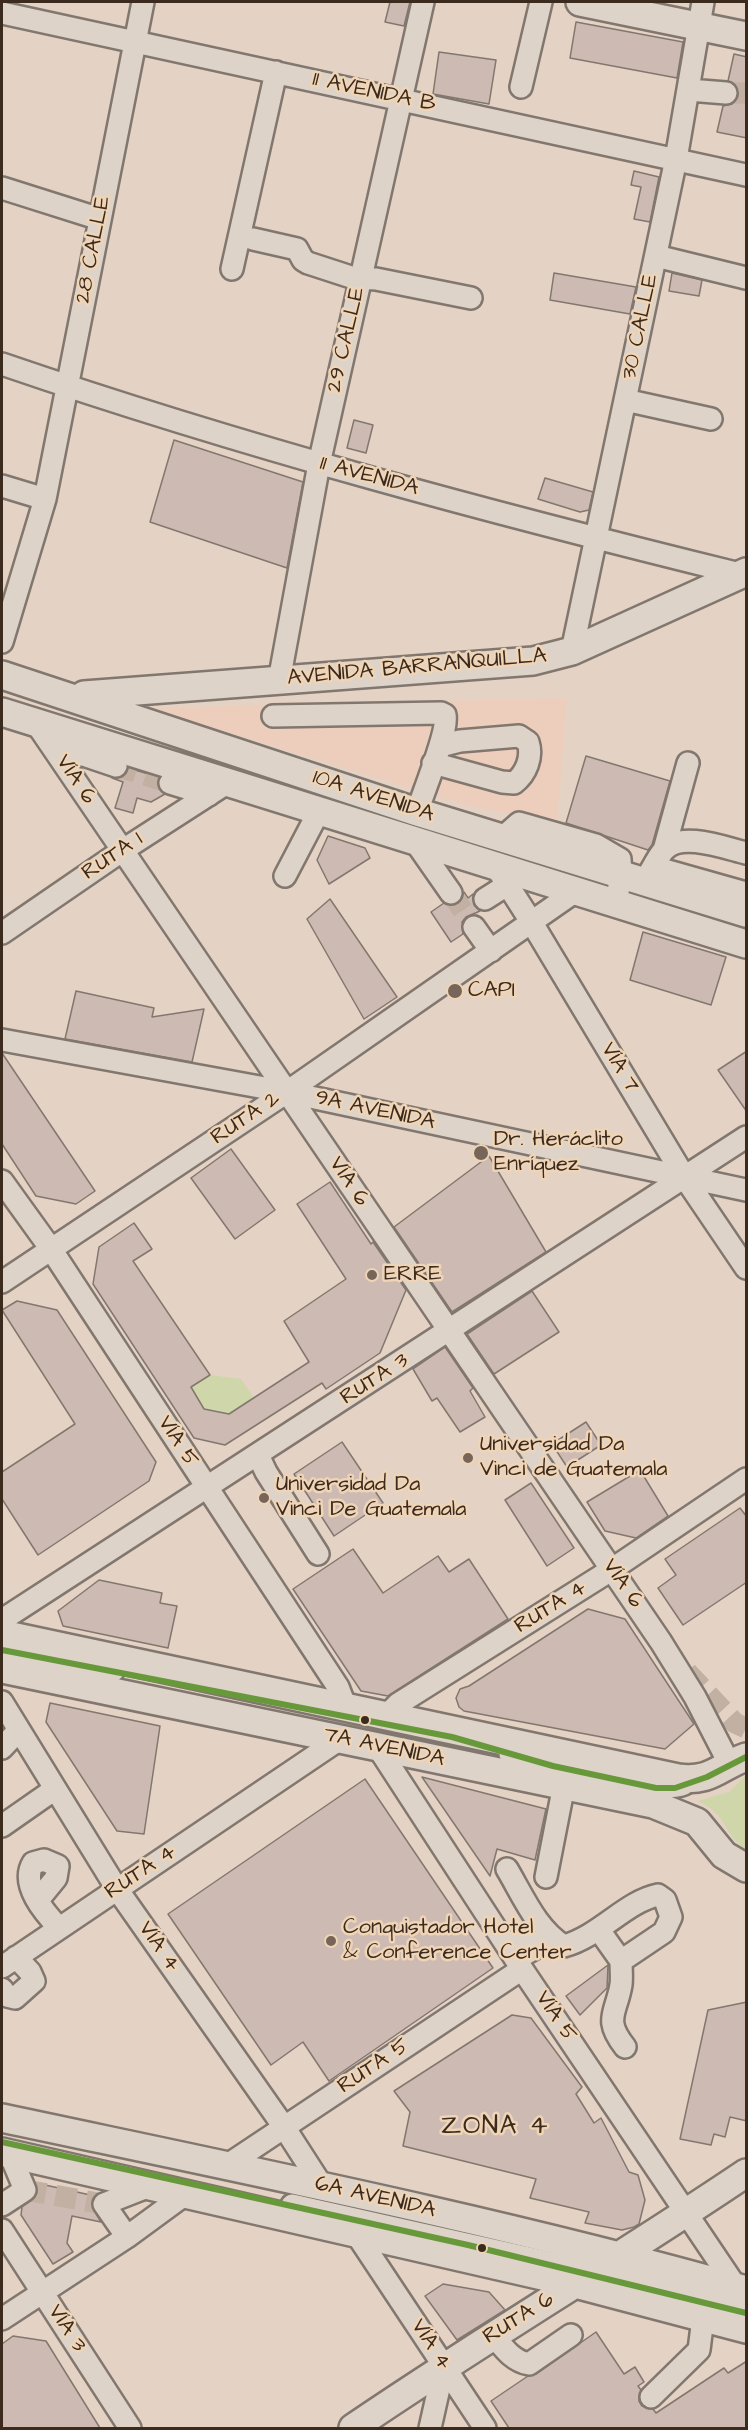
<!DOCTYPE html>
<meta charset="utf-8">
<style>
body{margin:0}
#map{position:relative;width:748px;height:2430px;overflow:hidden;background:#e4d2c4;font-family:"Architects Daughter",sans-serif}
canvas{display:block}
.frame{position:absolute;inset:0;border:3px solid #3b2a1e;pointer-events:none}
</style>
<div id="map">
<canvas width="748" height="2430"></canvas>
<div class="frame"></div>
</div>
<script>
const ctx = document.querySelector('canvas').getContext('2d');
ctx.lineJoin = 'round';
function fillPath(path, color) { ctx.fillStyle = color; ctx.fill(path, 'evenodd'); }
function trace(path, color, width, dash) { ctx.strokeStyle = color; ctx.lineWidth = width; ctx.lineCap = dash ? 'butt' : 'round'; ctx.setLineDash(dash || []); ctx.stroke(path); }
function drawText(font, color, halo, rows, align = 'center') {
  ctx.font = font + ' "Architects Daughter",sans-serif'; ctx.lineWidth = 5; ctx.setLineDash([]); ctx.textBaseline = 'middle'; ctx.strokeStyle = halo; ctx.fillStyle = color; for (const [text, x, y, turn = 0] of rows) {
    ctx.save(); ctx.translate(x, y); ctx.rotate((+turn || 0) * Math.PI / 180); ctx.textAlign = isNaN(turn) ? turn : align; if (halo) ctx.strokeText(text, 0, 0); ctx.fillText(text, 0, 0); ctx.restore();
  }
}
const built = new Path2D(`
 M567,698L557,822L473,807L148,708Z`);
const green = new Path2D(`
 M210,1375L241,1379L254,1398L229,1414L204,1409L191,1387Z
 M746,1775V1850C722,1834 729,1814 697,1801L729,1792Z`);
const building = new Path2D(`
 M390,2H410L404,26L385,22Z
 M576,22L683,42L677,78L570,58Z
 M439,52L496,60L489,104L433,94Z
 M734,54L747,57V138L717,132L723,106L732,104L739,95L737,87L728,81Z
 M634,171L659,177L650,222L634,219L641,187L631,185Z
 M554,273L636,287L630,314L550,300Z
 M672,273L702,280L699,296L669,291Z
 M354,420L373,425L366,453L347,448Z
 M174,440L303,482L287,568L150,522Z
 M545,478L593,492L589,510L580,512L538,499Z
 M586,756L670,781L652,845L648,850L566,823Z
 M128,768L159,777L158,786L165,794L151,802L137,798L133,813L115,808L123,782L112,778L124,776Z
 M328,836L365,848L370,858L329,884L317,860Z
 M464,892L468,898L473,894L474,905L480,911L466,917L462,922L463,934L451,942L431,912L444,903L452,906L458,904L462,899Z
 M330,899L397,997L364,1019L307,919Z
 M643,932L726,957L711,1005L630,980Z
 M76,991L154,1008L152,1017L204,1009L192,1062L65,1039Z
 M747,1051V1112L718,1070Z
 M2,1053L95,1191L76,1204L36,1196L2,1144Z
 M231,1149L275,1210L235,1239L191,1178Z
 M489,1156L546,1252L452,1312L394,1227Z
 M330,1182L371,1244L373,1242L406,1290L380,1353L326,1389L322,1383L225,1445L194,1438L93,1284L99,1247L134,1223L152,1249L133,1261L210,1375L191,1387L204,1409L229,1414L309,1362L284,1321L346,1279L297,1204Z
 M532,1291L559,1332L494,1374L467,1334Z
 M17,1301L57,1310L156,1462L149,1481L38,1555L2,1499V1472L75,1424L2,1310Z
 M445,1347L473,1388L470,1391L485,1417L460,1432L437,1398L432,1401L413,1369Z
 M586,1422L601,1445L567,1467L552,1444Z
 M342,1442L383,1503L334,1536L294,1474Z
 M640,1470L668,1516L636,1538L605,1531L587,1502Z
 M531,1483L574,1548L547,1566L505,1500Z
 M740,1508L747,1517V1582L683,1625L658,1588L676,1575L665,1559Z
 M353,1549L383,1593L438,1556L449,1572L469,1559L508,1619L388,1696L361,1691L293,1589Z
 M99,1580L162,1593L160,1603L177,1606L168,1648L63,1626L58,1611Z
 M588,1609L625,1619L694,1724L665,1749L464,1711L459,1707L456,1698L460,1689L469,1686Z
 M50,1703L160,1726L144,1834L117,1831L46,1722Z
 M422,1777L546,1809L535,1860L497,1849L490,1876Z
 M365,1779L493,1968L329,2081L303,2042L271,2065L168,1914Z
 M608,1965L607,1988L580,2015L566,1996Z
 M747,2002V2121L730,2117L725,2137L714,2134L711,2145L680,2139L708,2010Z
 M512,2015L531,2018L582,2087L576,2094L594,2123L601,2118L629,2172L638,2175L645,2200L639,2224L634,2227L622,2230L585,2223L589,2212L530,2198L536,2179L403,2146L410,2112L394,2091Z
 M36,2183L95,2196L91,2205L101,2222L72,2216L67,2243L73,2252L53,2264L21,2215L22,2207L36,2196Z
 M443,2284L489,2292L505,2310L457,2340L425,2296Z
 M596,2332L624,2374L635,2367L644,2382L638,2386L641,2390L639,2401L642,2406L653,2409L656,2413L724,2368L728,2373L747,2361V2428H509L491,2401L528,2376L536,2374Z
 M13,2336L46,2341L100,2428H2V2344Z`);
const minorTunnel = new Path2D(`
 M726,93H746
 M116,766L170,783
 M451,893L474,927
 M687,1672L735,1723L746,1728
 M25,2190L104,2204`);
const minor = new Path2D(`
 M2,13L746,175
 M521,87L541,2
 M689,90L726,93
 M2,188L100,219
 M253,239L297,249L303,260L308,263L351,277L376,279L471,298
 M656,256L746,278
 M232,269L276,72
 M2,364C244,447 492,513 740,574
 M625,400L711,419
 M2,486L45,499
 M2,642L45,499L143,2
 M572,651L676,159L703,2
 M279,681L319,464L423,2
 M273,716L441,713L445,715C449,730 423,793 417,812
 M36,723L661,1642L695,1697L730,1765
 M51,744L116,766
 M433,763L502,782L514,783C526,774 533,757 528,742L519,736L460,741L440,746
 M170,783L209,795
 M502,838L519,823L596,845L620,859L621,875L616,903
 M414,840L451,893
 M664,850L688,763
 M495,865L532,923L685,1178L746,1268
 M654,867L746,893
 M285,876L319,811
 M644,882C651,872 656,859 664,850C681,831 725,848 746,853
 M485,899L507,885
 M474,927L491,951
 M2,933L123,850L227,783
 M2,1040L287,1092L746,1190
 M2,1181L51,1249L338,1687L346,1708
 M2,1282L287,1092L576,891
 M258,1455L266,1472L318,1554
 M2,1620L746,1137
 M2,1650L113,1671
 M2,1702L117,1889L284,2127L322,2186
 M386,1716L398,1704L611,1570L746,1479
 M377,1746L522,1969L736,2287
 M2,1748L19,1730
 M510,1754C545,1764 654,1797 684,1784
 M2,1826L55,1789
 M507,1869C523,1896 537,1930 564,1946C600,1936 625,1902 658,1895L665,1900L671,1917L664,1932L621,1961C621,1969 622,1978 621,1985C616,2014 603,2019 625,2047
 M546,1877L564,1785
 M38,1900L56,1878L58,1866L44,1860L33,1863C20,1885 45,1913 59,1928
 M599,1930L621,1961
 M507,1945L542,1928
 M516,1959L539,1946L550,1937
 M2,1967L340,1739
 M2,1989L7,1996L15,1998L34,1981L30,1972L16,1957
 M226,2166L522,1969
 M2,2205L25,2190L10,2154
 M292,2205L591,2272L746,2313
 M2,2230L130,2428
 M355,2232L485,2428
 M127,2237L104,2204L150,2186
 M2,2319L127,2237L187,2193
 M493,2335C503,2347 512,2361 529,2364L571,2335
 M651,2397L699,2350L703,2318
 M430,2428L444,2366`);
const major = new Path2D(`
 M580,2L746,36
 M2,675L417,812L746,913
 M84,695L533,661L572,651L746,572
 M2,712L746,944
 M2,1634L678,1778C712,1782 718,1767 746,1757
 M2,1669L653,1804L697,1822L724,1855L746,1868
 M2,2118C251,2171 501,2221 746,2290
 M2,2152L560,2280L746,2329
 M353,2428C482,2340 617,2260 746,2173`);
const bus1 = new Path2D(`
 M2,1650L452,1737L553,1766L656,1788H675L707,1777L746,1757
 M2,2142L468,2245L746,2313`);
const markers = [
 [455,991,8,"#766558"],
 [481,1153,8,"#766558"],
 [372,1275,6,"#766558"],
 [468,1458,6,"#766558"],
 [264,1498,6,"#766558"],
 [365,1720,5,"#3b2a1e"],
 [331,1941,6,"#766558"],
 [482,2248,5,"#3b2a1e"]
];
const streetNames = [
 ["11 AVENIDA B",374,93,12],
 ["28 CALLE",94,250,-79],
 ["30 CALLE",641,327,-78],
 ["29 CALLE",347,340,-77],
 ["11 AVENIDA",369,477,15],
 ["AVENIDA BARRANQUILLA",417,668,-5],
 ["VÍA 6",75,780,56],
 ["10A AVENIDA",373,797,18],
 ["RUTA 1",113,857,-34],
 ["VÍA 7",619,1068,59],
 ["9A AVENIDA",375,1111,12],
 ["RUTA 2",246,1119,-34],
 ["VÍA 6",348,1182,56],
 ["RUTA 3",375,1380,-33],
 ["VÍA 5",177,1442,57],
 ["VÍA 6",622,1584,55],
 ["RUTA 4",551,1608,-32],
 ["7A AVENIDA",384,1748,12],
 ["RUTA 4",141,1873,-34],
 ["VÍA 4",158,1947,55],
 ["VÍA 5",555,2017,56],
 ["RUTA 5",374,2067,-34],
 ["6A AVENIDA",375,2198,13],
 ["RUTA 6",519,2319,-32],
 ["VÍA 3",66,2329,57],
 ["VÍA 4",430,2345,57]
];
const poiNames = [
 ["CAPI",468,991],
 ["Dr. Heráclito",494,1140],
 ["Enríquez",494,1165],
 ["ERRE",384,1275],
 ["Universidad Da",480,1445],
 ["Vinci de Guatemala",480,1470],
 ["Universidad Da",276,1485],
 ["Vinci De Guatemala",276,1510],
 ["Conquistador Hotel",343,1928],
 ["& Conference Center",343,1953]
];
const quarterNames = [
 ["ZONA 4",495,2128]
];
fillPath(built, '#edcebd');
fillPath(green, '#cfd7aa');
fillPath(building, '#cdbab2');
trace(building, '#82776e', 1.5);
trace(minorTunnel, '#c2b0a3', 21, [21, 10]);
trace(minor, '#82776e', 26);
trace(major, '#82776e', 32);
trace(minor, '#ddd3c8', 21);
trace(major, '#ddd3c8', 27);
trace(bus1, '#67983a', 6);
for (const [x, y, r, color] of markers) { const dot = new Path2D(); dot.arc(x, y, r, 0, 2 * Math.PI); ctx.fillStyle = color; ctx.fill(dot); trace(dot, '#efd4b6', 2); }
drawText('22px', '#3b2a1e', '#efd4b6', streetNames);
drawText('22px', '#3b2a1e', '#efd4b6', poiNames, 'left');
ctx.letterSpacing = '1.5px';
drawText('26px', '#3b2a1e', '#efd4b6', quarterNames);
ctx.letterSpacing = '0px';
</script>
